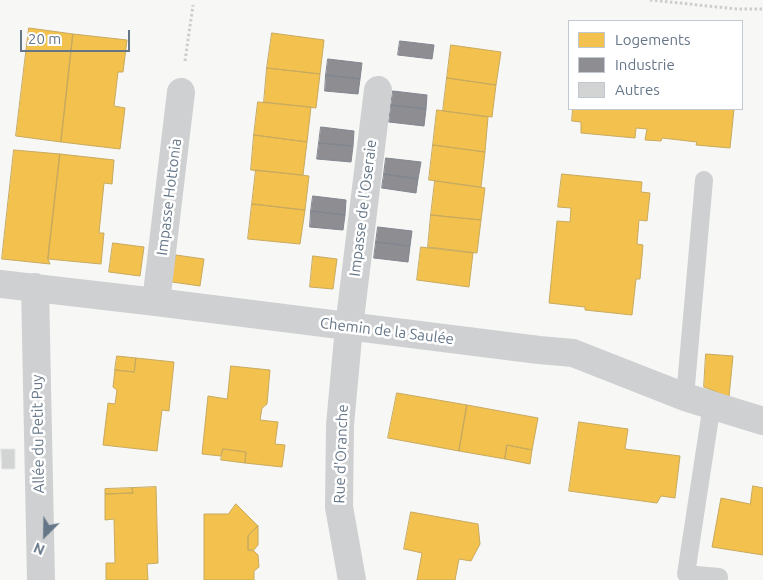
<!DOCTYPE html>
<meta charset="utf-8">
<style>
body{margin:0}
#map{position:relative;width:763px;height:580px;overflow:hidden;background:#f7f7f6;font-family:Ubuntu,sans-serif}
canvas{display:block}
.legend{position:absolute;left:568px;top:20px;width:175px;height:90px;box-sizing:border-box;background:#fff;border:1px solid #c1c8cf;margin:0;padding:6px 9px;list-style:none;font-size:15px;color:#657688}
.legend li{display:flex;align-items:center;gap:10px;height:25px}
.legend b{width:25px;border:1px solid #c1c8cf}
.north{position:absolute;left:20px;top:510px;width:50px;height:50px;-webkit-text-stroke:4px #fff;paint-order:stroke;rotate:203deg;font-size:14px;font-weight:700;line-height:20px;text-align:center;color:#657688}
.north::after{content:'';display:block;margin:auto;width:18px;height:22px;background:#657688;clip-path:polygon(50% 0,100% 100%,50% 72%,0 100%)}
.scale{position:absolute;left:20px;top:30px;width:110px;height:22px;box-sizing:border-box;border:2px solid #657688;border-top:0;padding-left:6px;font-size:15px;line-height:18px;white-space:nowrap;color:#657688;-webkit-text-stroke:4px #fff;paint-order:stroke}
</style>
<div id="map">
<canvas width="763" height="580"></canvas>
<ul class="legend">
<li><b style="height:14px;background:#f2c14e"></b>Logements</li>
<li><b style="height:14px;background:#8d8d92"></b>Industrie</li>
<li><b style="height:14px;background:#d2d3d3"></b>Autres</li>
</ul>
<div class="north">N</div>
<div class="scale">20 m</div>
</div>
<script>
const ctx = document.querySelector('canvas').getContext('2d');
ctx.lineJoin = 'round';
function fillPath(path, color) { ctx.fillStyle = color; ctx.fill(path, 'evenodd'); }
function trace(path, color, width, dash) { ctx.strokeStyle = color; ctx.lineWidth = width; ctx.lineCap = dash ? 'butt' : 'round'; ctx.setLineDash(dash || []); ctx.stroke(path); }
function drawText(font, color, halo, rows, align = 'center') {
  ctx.font = font + ' Ubuntu,sans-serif'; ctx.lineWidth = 5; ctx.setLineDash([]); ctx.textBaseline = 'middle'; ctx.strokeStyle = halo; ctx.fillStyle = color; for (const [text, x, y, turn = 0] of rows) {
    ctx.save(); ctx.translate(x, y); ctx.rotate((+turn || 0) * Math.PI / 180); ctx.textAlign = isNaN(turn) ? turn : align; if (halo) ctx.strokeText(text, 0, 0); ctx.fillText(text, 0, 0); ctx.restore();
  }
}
const homes = new Path2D(`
 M29,28L73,34L61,142L16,136Z
 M272,33L324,40L320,74L267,68Z
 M73,34L127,40L123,72H118L114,106L125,108L120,149L61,142Z
 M451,45L501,52L496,85L447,78Z
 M267,68L320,74L316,108L264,102Z
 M447,78L496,85L492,117L443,111Z
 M258,102L311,107L307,142L254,135Z
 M573,109H734L730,148L696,145L697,142L662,138L661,141L645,140L647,129L636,128L635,138L581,133V122L572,121Z
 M437,110L488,117L485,152L433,145Z
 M254,135L307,142L303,175L251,170Z
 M433,145L485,152L481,187L429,180Z
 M14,150L60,154L48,259L50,264L2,259Z
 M60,154L114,160L112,184L104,183L99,233H104L101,264L48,259Z
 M256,170L309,176L305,210L252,204Z
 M562,174L642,182L641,192L650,193L647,221L639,220L637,244L643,245L640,279H636L632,315L585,310V307L549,303L557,221L570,222L571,208L558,207Z
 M435,181L485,188L481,220L431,215Z
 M252,204L305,210L300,244L248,239Z
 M431,215L481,220L477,253L428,247Z
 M113,243L144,247L140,276L109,272Z
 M421,247L473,253L469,287L417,280Z
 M176,255L204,259L200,286L172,282Z
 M313,256L337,259L333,289L310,287Z
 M706,354L733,356L729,397L704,387Z
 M117,356L136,358L134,372L115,370Z
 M136,358L174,362L169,411L162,410L157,451L103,445L108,403L115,404L117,390L113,387L115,370L134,372Z
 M231,366L270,370L267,404L262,408L260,420L278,422L275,444L285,445L282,467L245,463L246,452L223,449L221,456L202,454L208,396L227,399Z
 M397,393L467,405L459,451L388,438Z
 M467,405L538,418L532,450L507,445L505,459L459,451Z
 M579,422L628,429L625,449L680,456L675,498L661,496L657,503L569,491Z
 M507,445L532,450L530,464L505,459Z
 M223,449L246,452L245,463L221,460Z
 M753,486L763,488V555L712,547L721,498L750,504Z
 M156,487L158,563L147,564L148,580H106V563H115L114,519L105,520V494L133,493L132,488Z
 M132,488L133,493L105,494V489Z
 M236,504L258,526L248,536V550H253L258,555L259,567L254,571V580H204V514H228Z
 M411,512L478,524L480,544L471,561L459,559L455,580H417L422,553L404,549Z
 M258,526V545L253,551L248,550V536Z`);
const industry = new Path2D(`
 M400,41L434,45L432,59L398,55Z
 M328,59L362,63L360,79L326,75Z
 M326,75L360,79L358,94L325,91Z
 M393,91L427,95L426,109L391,105Z
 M391,105L426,109L424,126L389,122Z
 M321,127L354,131L353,146L319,143Z
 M319,143L353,146L351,162L317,159Z
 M386,158L421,162L418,179L384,174Z
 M384,174L418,179L416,193L382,188Z
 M313,196L346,200L345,215L311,211Z
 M311,211L345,215L343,230L310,227Z
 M378,227L412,231L410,246L376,242Z
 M376,242L410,246L408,262L374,258Z`);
const building = new Path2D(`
 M1,449H15V469H2Z`);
const path = new Path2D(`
 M650,0L737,9H763
 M185,61L193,5`);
const service = new Path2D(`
 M685,397L704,180
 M712,404L686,574L719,577`);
const minor = new Path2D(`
 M0,284L156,302L539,350L573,353L685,397L763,421
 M35,287L41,580
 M156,302L181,92
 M352,580L339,507L340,425L349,327L378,90`);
const streetNames = [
 ["Impasse Hottonia",169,197,-83],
 ["Impasse de l'Oseraie",363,208,-83],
 ["Chemin de la Saulée",387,331,7],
 ["Allée du Petit Puy",38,434,-91],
 ["Rue d'Oranche",341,454,-88]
];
fillPath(homes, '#f2c14e');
trace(homes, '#c8aa5f', 1);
fillPath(industry, '#8d8d92');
trace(industry, '#81868f', 1);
fillPath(building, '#d2d3d3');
trace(building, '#e6e6e6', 1);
trace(path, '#cccdce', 3, [2.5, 2.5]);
trace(service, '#cfd0d1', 18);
trace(minor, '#cfd0d1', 28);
drawText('15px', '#657688', '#fff', streetNames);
</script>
